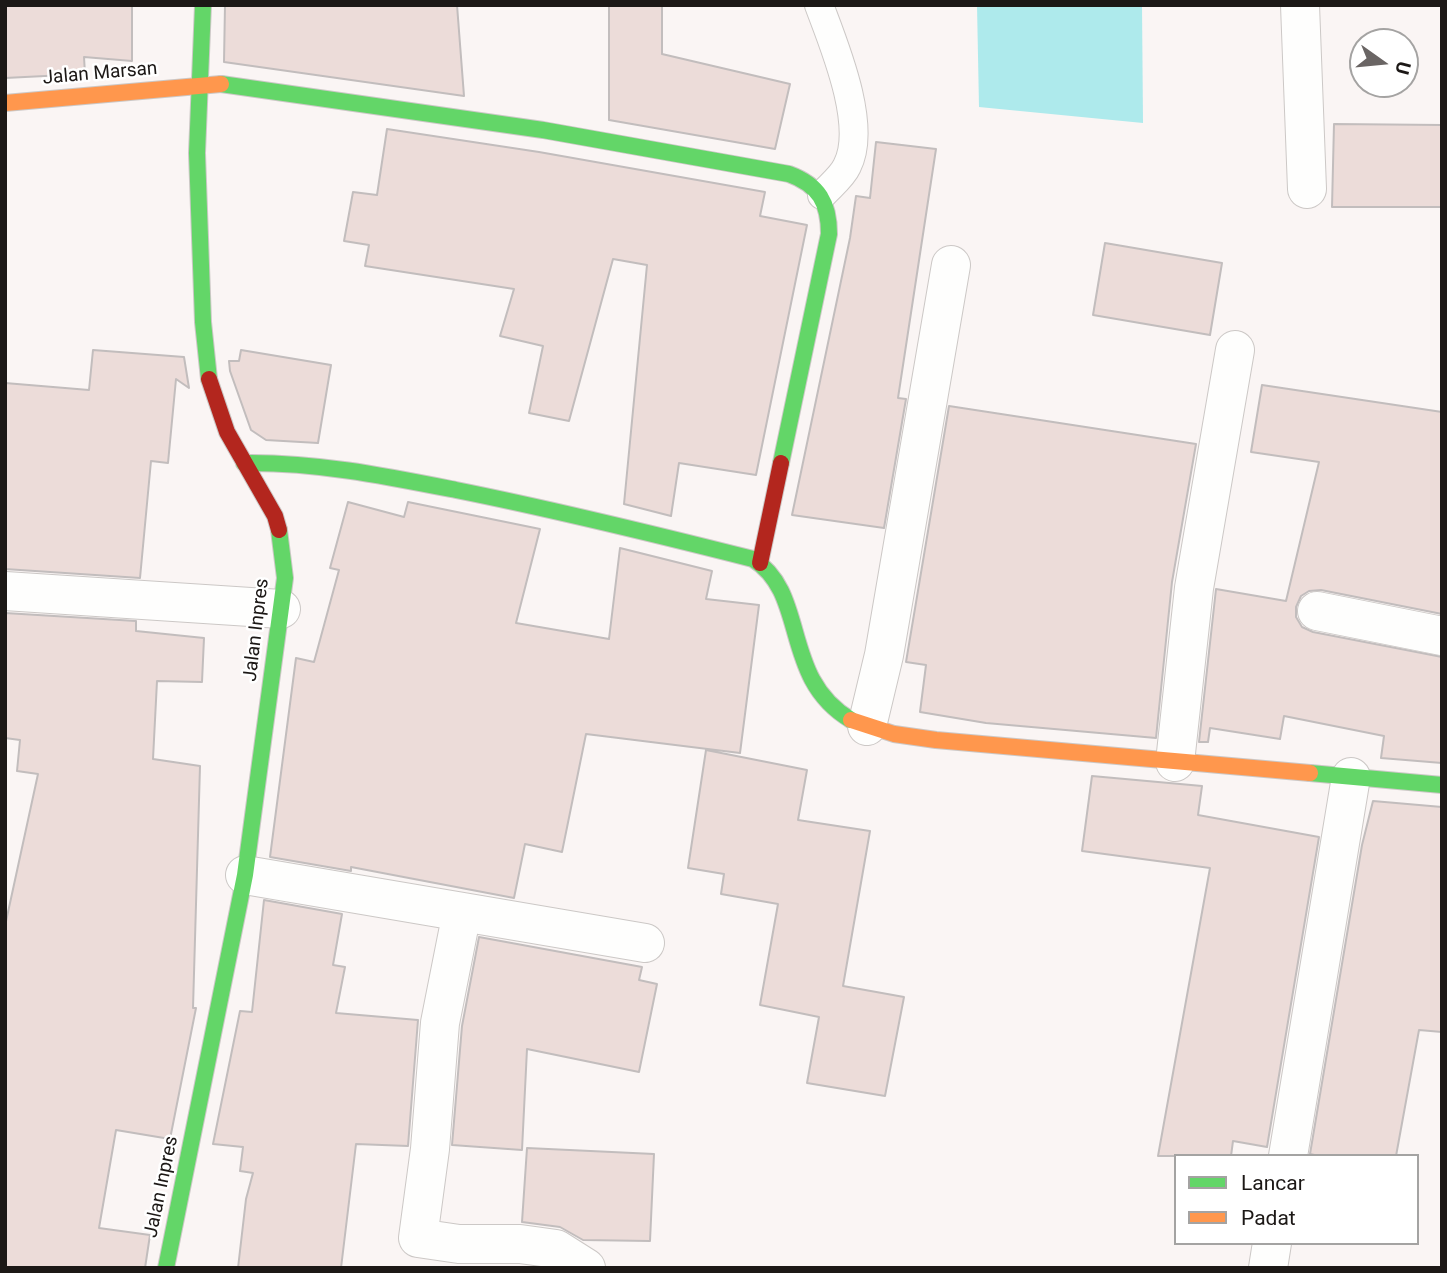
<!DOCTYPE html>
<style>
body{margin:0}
#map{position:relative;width:1447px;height:1273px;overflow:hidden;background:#faf5f4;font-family:Roboto,sans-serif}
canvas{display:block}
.frame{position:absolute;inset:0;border:7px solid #1c1816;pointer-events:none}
.legend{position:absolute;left:1174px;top:1154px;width:245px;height:91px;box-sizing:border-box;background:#fff;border:2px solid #a4a3a2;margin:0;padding:9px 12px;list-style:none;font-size:21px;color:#1c1816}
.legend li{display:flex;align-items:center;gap:14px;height:35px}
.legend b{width:35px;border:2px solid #a4a3a2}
.north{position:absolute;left:1349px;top:28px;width:70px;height:70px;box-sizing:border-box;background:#fff;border:2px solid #a4a3a2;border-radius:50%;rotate:105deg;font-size:19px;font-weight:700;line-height:28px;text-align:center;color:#1c1816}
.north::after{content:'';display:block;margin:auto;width:24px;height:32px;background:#6a6564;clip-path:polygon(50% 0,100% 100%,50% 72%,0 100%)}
</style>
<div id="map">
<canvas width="1447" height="1273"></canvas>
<div class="frame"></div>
<ul class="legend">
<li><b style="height:9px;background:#63d668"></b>Lancar</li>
<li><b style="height:9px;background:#ff974d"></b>Padat</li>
</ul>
<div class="north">U</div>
</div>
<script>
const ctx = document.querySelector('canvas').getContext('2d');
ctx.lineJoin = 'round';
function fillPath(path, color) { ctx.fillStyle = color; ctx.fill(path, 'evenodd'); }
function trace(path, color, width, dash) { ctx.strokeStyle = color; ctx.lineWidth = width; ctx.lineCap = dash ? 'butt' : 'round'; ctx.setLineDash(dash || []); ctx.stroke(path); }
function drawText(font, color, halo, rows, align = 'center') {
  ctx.font = font + ' Roboto,sans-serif'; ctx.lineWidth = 5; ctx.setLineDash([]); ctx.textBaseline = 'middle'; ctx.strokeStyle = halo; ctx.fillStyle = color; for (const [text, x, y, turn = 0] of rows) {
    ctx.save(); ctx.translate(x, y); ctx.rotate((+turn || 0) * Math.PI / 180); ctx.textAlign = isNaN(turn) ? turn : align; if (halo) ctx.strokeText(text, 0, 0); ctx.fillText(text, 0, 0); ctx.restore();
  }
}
const water = new Path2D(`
 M977,5H1142L1143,123L979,107Z`);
const building = new Path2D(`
 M5,5H132V61L84,57L85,74L5,78Z
 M225,5H457L464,96L224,62Z
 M609,5H662V54L790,84L775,149L609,120Z
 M1334,124L1442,125V207H1332Z
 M387,129L539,152L765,192L760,216L807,225L756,475L679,463L671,516L624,504L647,265L613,259L569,421L529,413L543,346L500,336L514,289L365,266L369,245L344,241L353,192L377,195Z
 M876,142L936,149L898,398L906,399L884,528L792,515L850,238L856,196L870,198Z
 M1105,243L1222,263L1210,335L1093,315Z
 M93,350L184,357L189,388L176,379L168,463L151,461L140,578L5,569V383L89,390Z
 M241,350L331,365L318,443L266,440L251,430L230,371L229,361H239Z
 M1262,385L1442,412V614L1321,590L1309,591L1301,596L1296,607V617L1302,627L1313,632L1442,657V763L1381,758L1384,736L1284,716L1280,739L1210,728L1208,742H1199L1216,589L1286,601L1319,462L1251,452Z
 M949,406L1196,444L1172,582L1156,738L986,723L920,712L926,665L906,662Z
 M348,502L404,517L408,502L540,529L516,623L609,639L620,548L712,571L706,599L759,605L740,753L586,734L562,852L525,844L514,898L351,867V871L270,857L296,658L314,662L339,570L330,568Z
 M5,613L136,621V631L204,638L202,682L157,681L153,759L200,766L193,1008H196L170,1139L116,1130L99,1228L150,1235L145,1268H5V926L38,774L17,771L20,740L5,738Z
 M706,750L807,770L798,820L870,831L843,986L904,997L885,1096L807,1083L819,1017L760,1005L778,904L721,894L724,874L688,868Z
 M1092,776L1202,786L1198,815L1319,837L1267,1147L1233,1141L1231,1156H1158L1210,868L1082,851Z
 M1373,801L1442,807V1032L1419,1030L1396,1156H1319L1310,1154L1362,845Z
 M264,900L342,914L333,965L345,967L336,1013L418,1020L408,1146L356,1144L341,1268H238L246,1199L253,1173L240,1171L243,1147L213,1144L240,1011L252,1012Z
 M479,937L642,967L639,980L657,984L639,1072L527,1049L522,1150L452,1145L462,1026Z
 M527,1148L654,1154L650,1241L583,1240L560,1227L522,1222Z`);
const lane = new Path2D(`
 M819,5C834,45 868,126 847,166C842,177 830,186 822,195`);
const street = new Path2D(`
 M1300,5L1307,189
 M5,591L281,609
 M1317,611L1442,636
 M867,726L884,655L951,265
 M1175,762L1194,588L1235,350
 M245,875L645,943
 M462,912L440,1023L430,1149L418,1238L459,1244H520L556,1249L586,1268
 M1288,1156L1351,777
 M1268,1268L1272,1243`);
const fast = new Path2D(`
 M203,5L197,153L203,322L209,379
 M221,84L543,130L789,174C819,185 829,203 829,234L781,463
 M244,463C316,462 385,476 456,490C556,510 654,534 753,559C809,594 780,678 851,720
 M1310,773L1442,785
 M166,1268L245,875L285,578L279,530`);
const slow = new Path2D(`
 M5,103L221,84
 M851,720L894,734L936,740L1310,773`);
const jam = new Path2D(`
 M209,379L227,432L275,516L279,530
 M760,563L781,463`);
const streetNames = [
 ["Jalan Marsan",100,74,-5],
 ["Jalan Inpres",257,630,-83],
 ["Jalan Inpres",162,1187,-78]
];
fillPath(water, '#aeeaec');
fillPath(building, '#ecdcd9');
trace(building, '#c2bdbd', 2);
trace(lane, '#ccc8c6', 30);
trace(street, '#ccc8c6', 40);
trace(fast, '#ccc8c6', 18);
trace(slow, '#ccc8c6', 18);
trace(jam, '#ccc8c6', 18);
trace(lane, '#fefefd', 28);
trace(street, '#fefefd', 38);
trace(fast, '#63d668', 16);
trace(slow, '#ff974d', 16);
trace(jam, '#b3261e', 16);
drawText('19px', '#1c1816', '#fff', streetNames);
</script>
